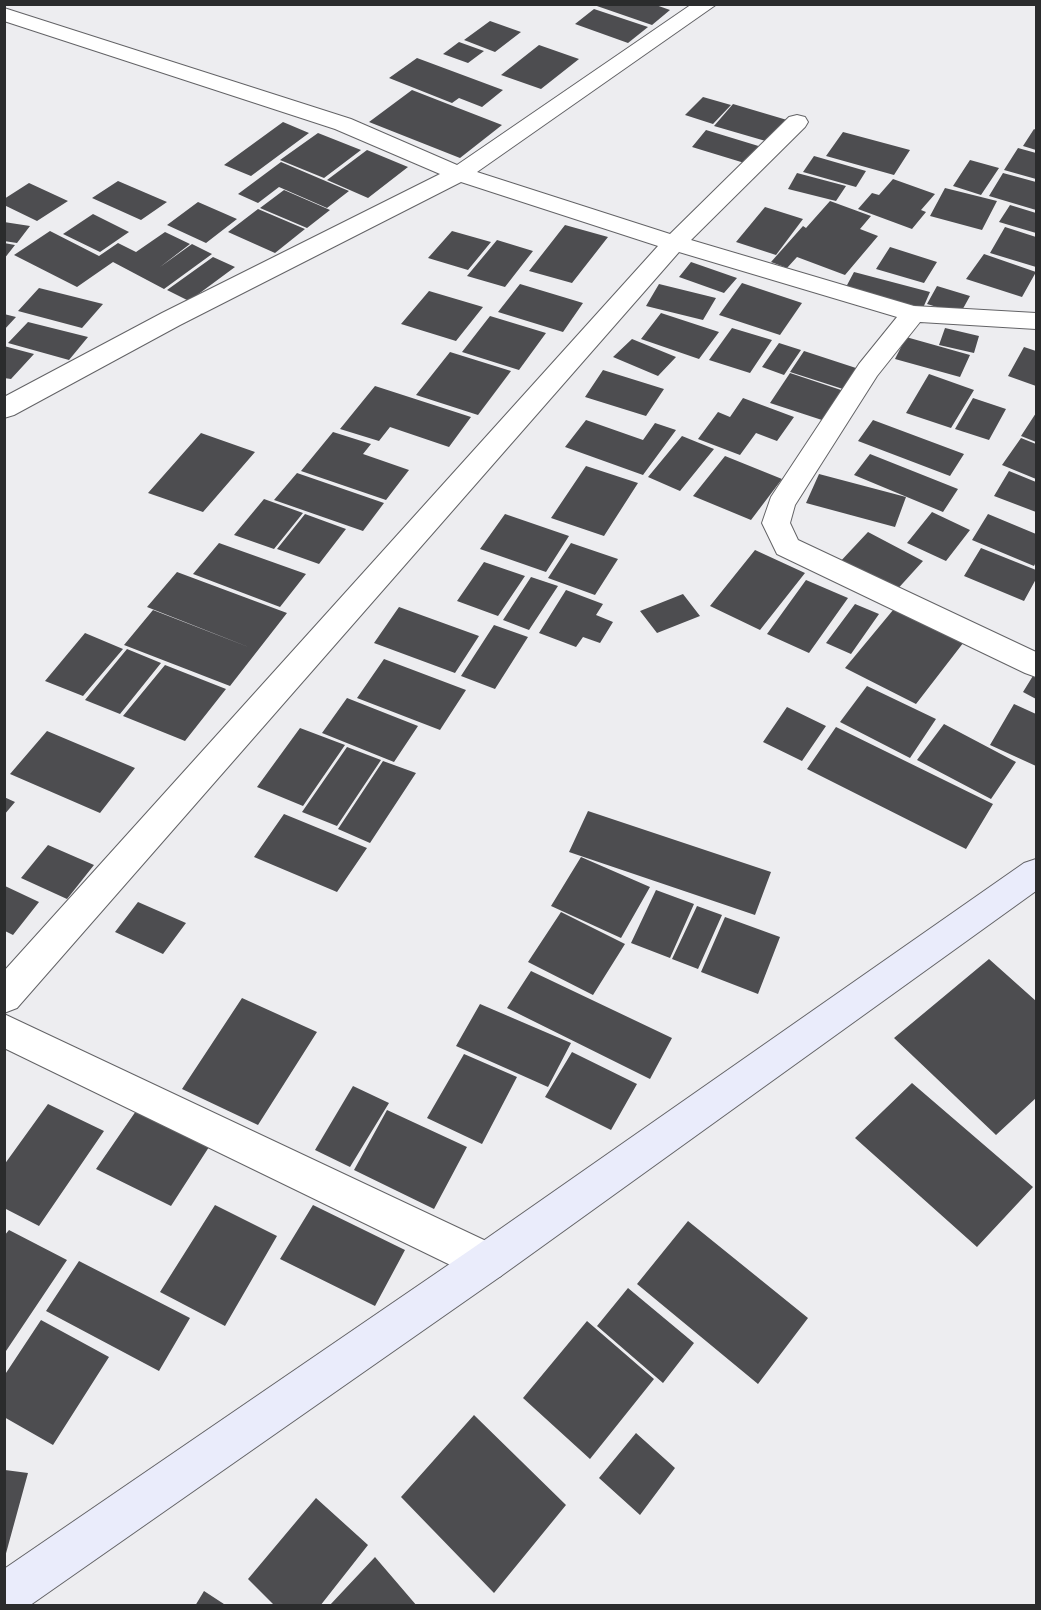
<!DOCTYPE html>
<style>
body{margin:0}
#map{position:relative;width:1041px;height:1610px;overflow:hidden;background:#ededf0;font-family:"Space Grotesk",sans-serif}
canvas{display:block}
.frame{position:absolute;inset:0;border:6px solid #2b2c2d;pointer-events:none}
</style>
<div id="map">
<canvas width="1041" height="1610"></canvas>
<div class="frame"></div>
</div>
<script>
const ctx = document.querySelector('canvas').getContext('2d');
ctx.lineJoin = 'round';
function fillPath(path, color) { ctx.fillStyle = color; ctx.fill(path, 'evenodd'); }
function trace(path, color, width, dash) { ctx.strokeStyle = color; ctx.lineWidth = width; ctx.lineCap = dash ? 'butt' : 'round'; ctx.setLineDash(dash || []); ctx.stroke(path); }
const building = new Path2D(`
 M653,4L670,10L652,25L594,5Z
 M594,9L648,27L628,43L575,24Z
 M490,21L521,32L495,52L464,40Z
 M459,42L484,51L468,63L443,54Z
 M539,45L579,59L541,89L501,75Z
 M417,58L503,90L482,107L459,98L452,103L389,78Z
 M412,90L453,106L502,125L460,158L369,122Z
 M703,97L731,105L713,124L685,115Z
 M733,104L787,120L769,142L714,126Z
 M283,122L309,133L251,176L224,165Z
 M1034,129L1036,130V150L1023,146Z
 M706,130L765,148L751,165L692,147Z
 M843,132L910,150L894,175L826,156Z
 M318,133L361,150L324,178L280,160Z
 M1018,148L1036,153V179L1004,170Z
 M367,150L408,167L368,198L327,180Z
 M814,156L866,171L856,187L803,172Z
 M970,160L999,168L981,195L953,186Z
 M281,162L349,191L327,208L279,187L258,203L238,194Z
 M797,173L846,186L836,201L788,189Z
 M1003,173L1036,182V210L989,196Z
 M893,179L935,194L921,210L926,212L912,229L858,209L872,193L879,195Z
 M118,181L167,202L141,220L92,198Z
 M29,183L68,201L37,221L4,205V199Z
 M945,188L997,201L982,230L930,216Z
 M284,190L330,210L307,228L260,208Z
 M830,201L871,216L860,229L878,236L845,275L797,257L787,268L771,262L803,226L806,228Z
 M198,202L237,219L206,243L167,225Z
 M1010,205L1036,213V233L999,222Z
 M765,207L803,219L776,255L736,242Z
 M258,209L305,229L275,253L228,232Z
 M93,214L129,232L100,252L63,234Z
 M4,222L30,226L17,243L4,241Z
 M565,225L608,237L572,283L529,271Z
 M1005,227L1036,237V267L990,253Z
 M50,231L99,256L118,243L136,252L165,232L190,244L160,267L192,244L212,254L164,289L113,262L77,287L14,255Z
 M452,231L491,242L468,270L428,258Z
 M497,240L533,251L505,287L467,276Z
 M4,243L15,245L4,259Z
 M890,247L937,262L924,283L876,269Z
 M984,254L1036,272L1022,297L966,279Z
 M213,257L235,267L189,301L167,290Z
 M691,262L737,278L724,293L679,277Z
 M854,272L930,292L923,308L846,287Z
 M742,283L802,303L780,335L719,315Z
 M520,284L583,303L563,332L498,312Z
 M659,284L716,298L703,320L646,306Z
 M937,286L970,296L960,314L927,304Z
 M39,288L103,304L82,328L18,311Z
 M429,291L483,307L456,341L401,324Z
 M661,313L719,332L699,359L641,339Z
 M4,314L16,317L4,330Z
 M490,316L546,333L519,370L462,352Z
 M28,322L88,337L69,360L8,343Z
 M732,328L772,340L750,373L709,360Z
 M945,328L979,336L974,353L939,345Z
 M906,337L970,355L960,377L895,359Z
 M632,339L676,357L658,376L613,357Z
 M779,343L801,350L784,375L762,367Z
 M4,346L34,354L11,379L4,378Z
 M1024,347L1036,351V386L1008,376Z
 M804,351L859,369L846,390L790,372Z
 M450,352L511,371L478,415L416,395Z
 M603,370L664,389L646,416L585,397Z
 M790,373L844,391L825,421L770,403Z
 M929,374L974,390L951,428L906,413Z
 M375,386L471,417L449,447L390,427L379,441L340,429Z
 M743,398L794,417L777,441L756,433L740,455L698,439L718,412L730,417Z
 M973,398L1006,409L989,440L955,429Z
 M1036,413V442L1021,436Z
 M586,420L643,440L655,423L676,430L643,475L565,447Z
 M873,420L964,454L950,476L858,441Z
 M333,432L371,444L363,454L409,470L386,500L301,471Z
 M201,433L255,452L203,512L148,493Z
 M682,436L714,449L680,491L648,477Z
 M1021,438L1036,444V479L1002,465Z
 M870,454L958,489L943,512L854,475Z
 M725,456L782,479L751,520L693,496Z
 M586,466L638,483L604,536L551,518Z
 M1009,471L1036,482V512L994,496Z
 M297,473L384,503L363,531L274,500Z
 M819,474L906,497L895,527L806,503Z
 M264,499L303,513L274,549L234,535Z
 M932,512L970,530L946,561L907,543Z
 M305,514L346,529L319,564L277,549Z
 M505,514L569,536L546,572L480,549Z
 M988,514L1036,534V562L1034,566L972,540Z
 M868,532L923,561L894,593L838,564Z
 M219,543L306,574L280,607L193,574Z
 M571,543L618,559L595,595L548,578Z
 M981,548L1036,570V579L1024,601L964,576Z
 M755,550L805,573L760,630L710,606Z
 M484,562L525,576L498,616L457,601Z
 M177,572L287,613L230,686L124,645L153,610L251,648L147,607Z
 M531,577L558,586L529,630L503,620Z
 M806,580L848,598L809,653L767,634Z
 M566,590L603,604L596,615L613,622L600,643L583,637L576,647L539,633Z
 M683,594L700,616L657,633L640,611Z
 M855,604L879,614L851,654L826,643Z
 M898,604L967,638L916,704L845,668Z
 M399,607L479,636L455,673L374,643Z
 M494,625L528,637L495,689L461,676Z
 M85,633L123,649L83,696L45,681Z
 M127,649L161,663L120,714L85,700Z
 M384,659L466,690L440,730L357,698Z
 M165,665L226,689L185,741L123,716Z
 M1036,671V699L1023,692Z
 M867,686L936,719L910,758L840,722Z
 M347,698L418,726L394,762L322,733Z
 M1014,704L1036,714V766L990,745Z
 M787,707L826,726L802,761L763,742Z
 M944,724L1016,762L991,799L917,760Z
 M836,727L993,804L966,849L807,769Z
 M300,728L345,745L303,806L257,787Z
 M47,731L135,768L100,813L10,774Z
 M347,747L381,760L337,826L302,812Z
 M383,761L416,773L370,843L338,829Z
 M4,797L15,802L4,815Z
 M588,811L771,872L755,915L569,852Z
 M284,814L367,848L337,892L254,857Z
 M48,845L94,865L67,899L21,878Z
 M581,857L650,887L621,938L551,906Z
 M5,886L39,902L13,935L5,931Z
 M656,890L694,904L670,958L631,943Z
 M138,902L186,923L163,954L115,932Z
 M697,906L722,915L698,969L672,959Z
 M561,912L625,944L593,995L528,962Z
 M725,917L780,937L758,994L701,972Z
 M989,959L1036,1001V1098L996,1135L894,1038Z
 M531,971L672,1038L650,1079L507,1008Z
 M242,998L317,1032L258,1125L182,1089Z
 M480,1004L571,1043L548,1087L456,1046Z
 M572,1052L637,1084L611,1130L545,1097Z
 M464,1054L517,1077L482,1144L427,1118Z
 M912,1083L1033,1187L977,1247L855,1138Z
 M353,1086L389,1103L350,1167L315,1150Z
 M48,1104L104,1131L39,1226L4,1208V1165Z
 M387,1110L467,1147L434,1209L354,1170Z
 M136,1111L209,1147L171,1206L96,1169Z
 M215,1205L277,1236L225,1326L160,1292Z
 M313,1205L405,1250L375,1306L280,1259Z
 M688,1221L808,1318L758,1384L637,1284Z
 M9,1230L67,1260L4,1354V1236Z
 M79,1261L190,1318L159,1371L46,1311Z
 M628,1288L694,1343L663,1383L597,1326Z
 M41,1320L109,1357L53,1445L4,1417V1376Z
 M587,1321L654,1379L590,1459L523,1398Z
 M474,1415L566,1505L494,1593L401,1497Z
 M636,1433L675,1468L640,1515L599,1478Z
 M5,1470L28,1473L5,1557Z
 M316,1498L368,1545L320,1606H275L248,1579Z
 M375,1557L417,1606H329Z
 M204,1591L227,1606H195Z`);
const street = new Path2D(`
 M692,4H717L477,172L670,234L789,117L797,115L805,117L808,122L805,127L691,240L914,306L1036,313V329L920,322L877,376L795,505L790,523L798,540L1036,652V677L1025,673L777,554L762,523L771,497L859,364L897,317L679,252L17,1008L4,1013V971L658,246L461,182L180,325L14,415L4,418V397L162,313L440,174L335,129L4,21V8L351,119L457,165Z
 M4,1014L501,1248L507,1262L501,1276L487,1282L473,1276L4,1048Z`);
const secondary = new Path2D(`
 M1036,859V891L501,1276L29,1606H4V1569L473,1248L1024,863Z`);
fillPath(building, '#4d4d50');
trace(street, '#636366', 2);
trace(secondary, '#636366', 2);
fillPath(street, '#fff');
fillPath(secondary, '#eaecfb');
</script>
